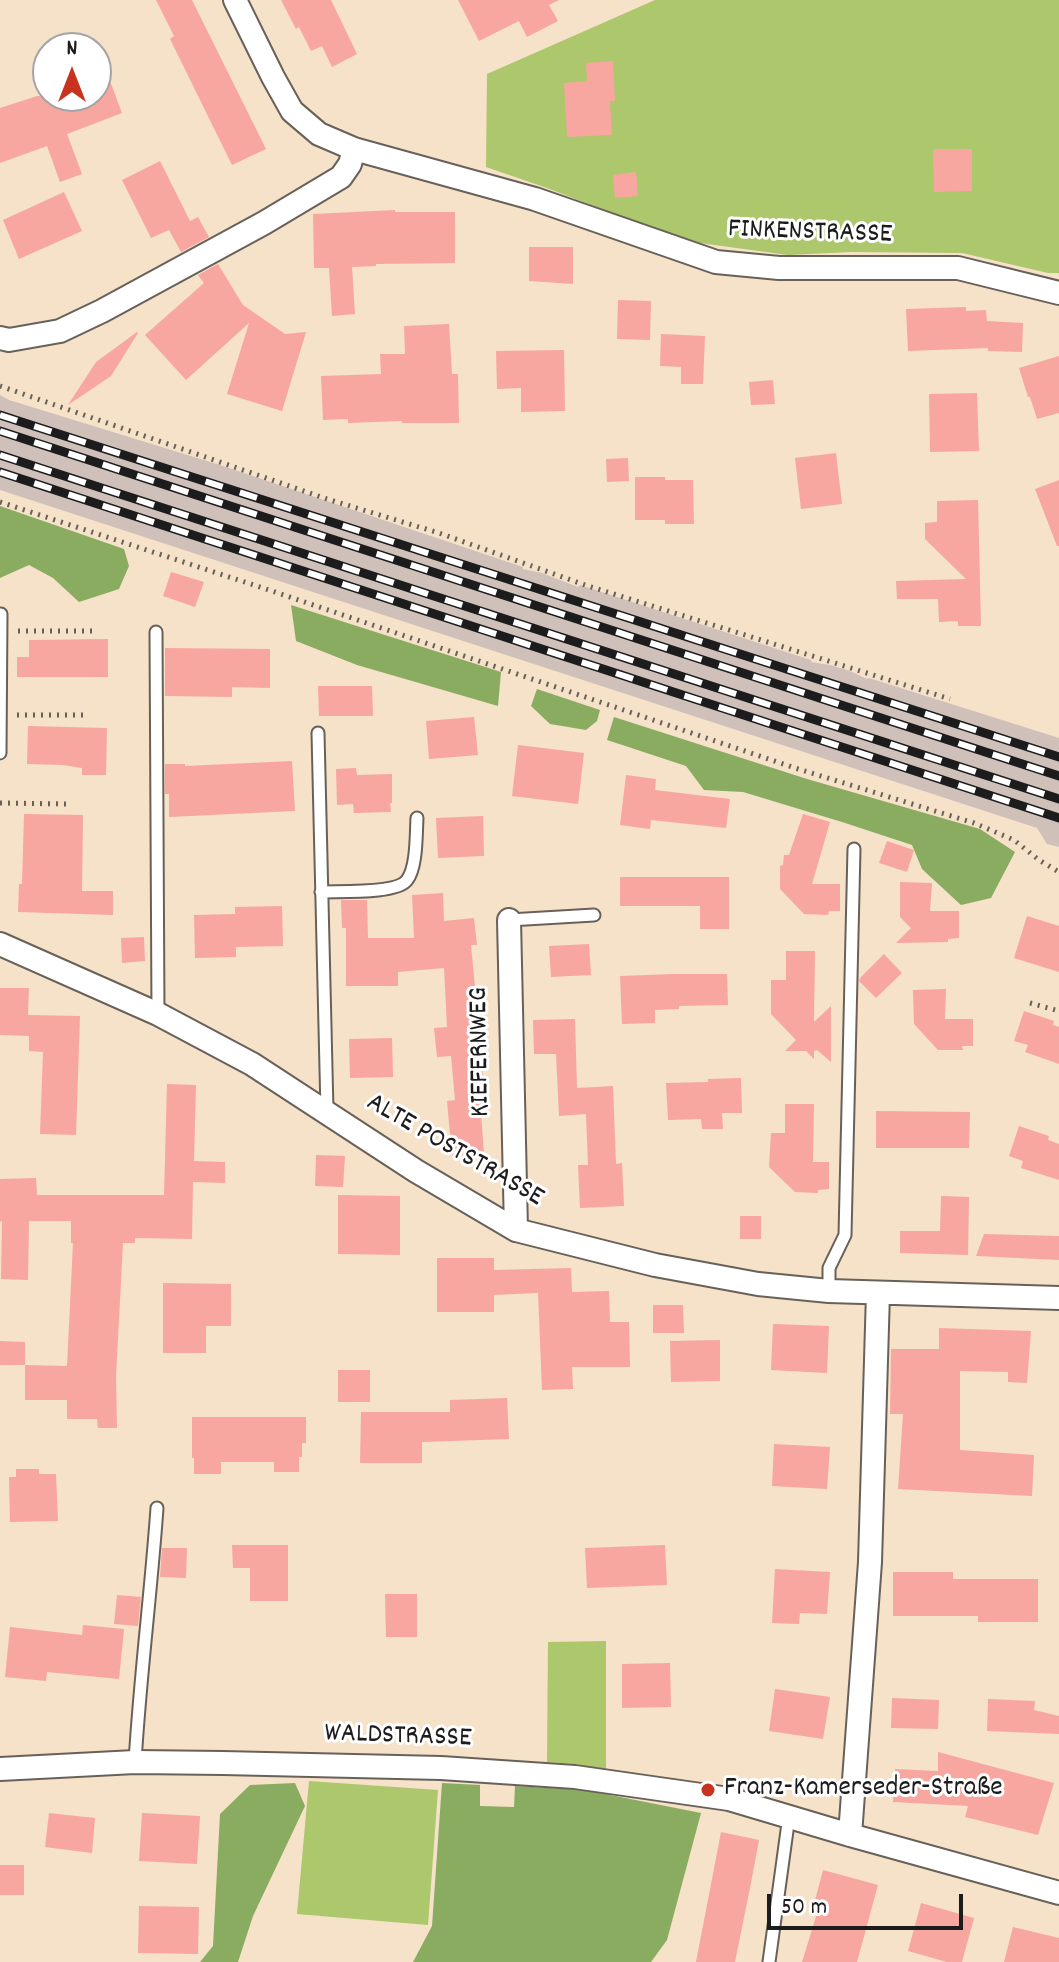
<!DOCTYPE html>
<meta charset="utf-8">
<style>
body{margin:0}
#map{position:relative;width:1059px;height:1962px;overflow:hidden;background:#f6e1c9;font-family:Dekko,sans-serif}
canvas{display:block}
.north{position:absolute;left:32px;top:32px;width:80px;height:80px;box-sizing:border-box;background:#fff;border:2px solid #a4a4a4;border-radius:50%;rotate:0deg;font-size:22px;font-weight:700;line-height:32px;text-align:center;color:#1c1c1c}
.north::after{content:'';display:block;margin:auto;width:28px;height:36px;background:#c8321e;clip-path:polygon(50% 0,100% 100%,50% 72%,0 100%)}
.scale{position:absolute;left:767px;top:1894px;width:196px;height:36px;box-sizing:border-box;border:4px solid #1c1c1c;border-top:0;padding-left:10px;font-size:24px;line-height:28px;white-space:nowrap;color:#1c1c1c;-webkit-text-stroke:6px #fff;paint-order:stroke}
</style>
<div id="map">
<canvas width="1059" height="1962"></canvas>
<div class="north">N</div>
<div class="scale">50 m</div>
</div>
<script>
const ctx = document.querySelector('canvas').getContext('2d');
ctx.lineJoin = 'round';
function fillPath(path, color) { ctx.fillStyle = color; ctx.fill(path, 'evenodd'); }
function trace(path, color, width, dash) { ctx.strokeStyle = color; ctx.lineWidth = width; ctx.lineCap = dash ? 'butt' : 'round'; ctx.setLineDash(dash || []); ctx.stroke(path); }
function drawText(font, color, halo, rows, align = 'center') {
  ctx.font = font + ' Dekko,sans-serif'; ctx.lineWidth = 6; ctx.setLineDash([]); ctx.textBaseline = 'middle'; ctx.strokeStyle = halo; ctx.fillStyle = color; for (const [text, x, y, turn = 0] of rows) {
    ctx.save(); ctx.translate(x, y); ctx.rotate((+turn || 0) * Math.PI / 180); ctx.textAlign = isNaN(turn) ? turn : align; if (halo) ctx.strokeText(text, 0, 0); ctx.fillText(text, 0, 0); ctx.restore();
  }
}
const industrial = new Path2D(`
 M0,395L9,400L220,465L523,567V569L542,573L578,587L580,585L811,660V662L830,665L850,671L867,679L869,678L1059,738V847L1047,844L1037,828L0,490Z`);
const green = new Path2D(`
 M655,0H1059V273H1048L962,253L852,252L788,255L685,241L547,188L486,167L487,74Z
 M606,1641V1770L575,1764L547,1762L548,1642Z
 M309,1781L438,1790L428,1925L297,1914Z`);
const forest = new Path2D(`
 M0,506L124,549L129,566L119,589L79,602L53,578L29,565L0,578Z
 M291,605L501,672L498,706L357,665L296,641Z
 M537,689L600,710L597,721L586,730L550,724L531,706Z
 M614,717L807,779L980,829L1015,852L991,898L961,905L922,869L912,845L842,822L743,792L704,790L686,766L607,740Z
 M295,1783L305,1806L253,1916L238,1962H200L213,1946L220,1814L250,1785Z
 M442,1783L480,1785V1806L514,1807L515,1786L585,1790L701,1813L667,1940L651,1962H413L432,1926Z`);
const building = new Path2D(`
 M156,0H192L266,149L232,165L170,39L174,36Z
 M281,0H331L357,54L332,67L322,46L311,51L299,27L296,29Z
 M458,0H559L549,5L558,21L527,37L519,21L479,41Z
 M98,49L122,113L67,134L82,174L60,182L47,146L0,163V108L37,96H96V50Z
 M613,61L615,101H610L612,135L567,137L564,83L587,81L586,63Z
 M933,149H972V191L934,192Z
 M160,161L190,221L198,217L209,237L181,252L169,230L151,238L122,180Z
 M636,172L638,196L615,198L613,175Z
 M64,192L82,231L19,259L3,220Z
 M395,210V212H455V263L376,264V266L352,267L355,314L332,316L329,268H314L313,214Z
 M529,247H573V284L529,281Z
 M218,264L243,305L285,334L306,332L282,411L227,394L249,323L186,380L145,335L204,283L198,275Z
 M618,300L651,301L650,340L617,339Z
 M966,307V311L986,310L987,321L1023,323L1022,352L988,351V348L908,351L906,309Z
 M449,324L452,374H458L459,423H402V421L348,423V419L323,420L321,376L381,374L380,354H405L404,326Z
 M137,332L138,333L111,376L68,405L96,362Z
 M661,334L705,336L703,384H681V367L660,366Z
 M564,350L565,411L521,412V388L497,389L496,351Z
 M1059,356V413L1037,419L1030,397H1028L1019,368Z
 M773,380L775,404L751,405L749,382Z
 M977,393L979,451L930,452L929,394Z
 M836,453L842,504L801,509L795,458Z
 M628,458L629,481L607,482L606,459Z
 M635,477H665V480H693L694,524H665V520H635Z
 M1059,480V546H1057L1035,489Z
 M978,500L981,626H958V621L939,622L938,599H897L896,581L966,579L925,539V523L937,522V501Z
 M171,572L204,582L195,607L163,596Z
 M108,639V677H17V657H29V640Z
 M165,648L270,649V688L232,687V697L165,696Z
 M318,686H372L373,716H319Z
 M474,717L478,755L429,759L426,721Z
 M28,726L107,728L106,775H82V768L63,765L27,764Z
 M518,745L584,753L578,804L512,796Z
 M292,761L295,811L169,817V794H165V764H185V766Z
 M356,768L357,775L392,774V803H390L391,812L354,813L353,804L337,805L336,769Z
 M626,775L656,779L655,790L730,799L726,828L651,820L650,829L620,825Z
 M24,814L83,815L82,891H113V915L18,912L19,884H22Z
 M803,814L830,822L812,884H840V911H829L828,915L804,914L780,889V866L783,865L784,855H789Z
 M483,816L484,856L438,858L436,818Z
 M887,841L914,850L907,872L879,863Z
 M620,877H729V929H700V906H620Z
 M900,882L932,883L930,911H959V938L948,939V942L896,943L911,928L900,917Z
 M443,893L444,921L474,918L477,945H471L482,1061L485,1114H481L484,1154L452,1156L447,1101L455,1100L451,1056L437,1057L434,1028L447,1027L444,968L398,972V986H346V928H342L341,900H367L368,938H414L412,895Z
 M282,906L283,946L236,947V957L195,958L194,915L235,914V907Z
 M1027,916L1059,926V972L1014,958Z
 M144,937L145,961L122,963L121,938Z
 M589,944L591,975L551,977L549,946Z
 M786,951H815L814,1022L831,1006V1062L817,1050L814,1051V1059L806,1051H785L796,1040L771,1014V980H786Z
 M884,954L902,973L876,998L859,981L860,978Z
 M673,974H727L728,1005L679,1006V1009L655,1010V1023L622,1024L620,976Z
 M0,988H29L28,1015L80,1016L76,1135L40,1134L43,1052L29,1051V1036L0,1035Z
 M946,989L945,1019H973V1046H962L963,1050H938L914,1024L913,990Z
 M1024,1011L1054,1021L1053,1025L1059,1027V1064L1025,1052L1028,1045L1014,1041Z
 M575,1019L577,1088L613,1086L616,1164L622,1163L624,1206L580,1208L578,1165H588L586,1114L559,1116L556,1054H534L533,1020Z
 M392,1038L393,1077L350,1078L349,1039Z
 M741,1078L742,1113H722L723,1129H702L701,1119L668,1120L666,1083L708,1082V1079Z
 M167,1084L196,1085L194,1161L225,1162V1183L193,1182L192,1239L135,1238V1243H123L116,1376L117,1428H98L97,1419H67V1400H25V1365L67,1366L73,1243H71V1221H29L28,1280L1,1279L2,1221L0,1222V1179L36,1178L37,1195H164Z
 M785,1104H814L813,1162H829V1189L818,1190V1193L795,1192L769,1167L771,1133H785Z
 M876,1111L970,1112L969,1148H876Z
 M1019,1126L1049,1136L1048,1140L1059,1144V1180L1021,1168L1023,1161L1009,1156Z
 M316,1155L345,1156L343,1187L315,1186Z
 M338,1195L400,1196V1255L338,1254Z
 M941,1196L969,1197L968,1255L900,1253V1231H940Z
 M740,1216H761V1239H740Z
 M984,1234L1059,1236V1260L976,1256Z
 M437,1258H494V1270L571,1268L572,1292L609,1291L610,1322H629L630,1367H572L573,1389L542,1390L538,1293L494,1295V1312H437Z
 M163,1283L231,1284V1326H206V1353H163Z
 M653,1305H683L684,1333H653Z
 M773,1324L829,1326L827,1373L771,1370Z
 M939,1328L1031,1331L1027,1383L1008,1382V1372L960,1371V1450L1034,1455L1032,1496L898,1489L903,1414H890L891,1349H939Z
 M720,1340V1381L671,1382L670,1341Z
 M0,1341L25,1342V1365H0Z
 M338,1370H370V1402H338Z
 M507,1398L509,1439L422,1442V1463H360L361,1412H450V1400Z
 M192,1417H306V1443H302V1457H299V1472H274V1462H221V1474H194V1458H192Z
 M774,1444L830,1447L827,1489L772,1486Z
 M16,1469H39V1474H56L58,1521L10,1522L9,1477H16Z
 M232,1545H288V1601H250V1568H233Z
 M665,1545L667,1585L587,1588L585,1548Z
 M162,1548H187L186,1578L160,1577Z
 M775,1569L830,1572L827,1614L800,1613L799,1624L772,1623Z
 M893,1572H953V1579H1038V1622H978V1616H893Z
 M385,1594H417V1637H386Z
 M117,1595L141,1597L138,1626L114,1624Z
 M83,1625L124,1629L119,1679L47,1672L46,1681L5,1677L10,1627L82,1635Z
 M670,1663L671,1707L622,1708V1664Z
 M775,1689L830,1697L823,1739L769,1731Z
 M892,1698L939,1700L938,1729L891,1728Z
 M988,1699L1035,1701L1034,1710L1059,1716V1734L987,1731Z
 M938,1752L1054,1783L1038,1835L965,1817L968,1806L893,1802L895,1769L938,1771Z
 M49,1813L95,1818L92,1853L45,1847Z
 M142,1813L200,1816L197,1864L139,1861Z
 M721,1832L759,1840L751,1883L735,1962H696Z
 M0,1865H24V1895H0Z
 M823,1870L878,1885L857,1962H802L818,1910L813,1908Z
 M921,1903L974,1918L962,1962H947L908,1951Z
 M139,1906L199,1907L198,1954L138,1953Z
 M1013,1927L1059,1938V1962H1004Z`);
const path = new Path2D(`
 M0,386L327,499L439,533L585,585L950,699
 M0,502L272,591L795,768L974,823L1014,840L1039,860L1059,872
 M18,631H96
 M17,715H86
 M0,803L67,804
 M1030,1003L1059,1011`);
const lane = new Path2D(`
 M156,632L158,1014
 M318,733L327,1111
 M0,753L1,614
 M321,892C339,891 398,894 407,880C417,867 416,835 417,818
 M509,920L594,915
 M829,1291V1268L845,1235L854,849
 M135,1762C140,1677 151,1593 157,1508
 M769,1962L789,1816`);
const street = new Path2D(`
 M235,0L273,77L292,111L319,134L354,149L535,199L716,262L779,268H958L1059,293
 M0,338L9,340L60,331L102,311L264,223L341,177L350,164L354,149
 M509,920L516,1230
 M0,944L158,1014L252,1064L416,1171L516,1230L655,1265L758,1284L829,1291L1059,1298
 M0,1769L135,1762L223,1763L441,1768L575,1777L729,1799L850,1835L1059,1893
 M850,1835L870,1562L878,1293`);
const rail = new Path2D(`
 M0,415L1059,757
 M0,431L1059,776
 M0,455L1059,799
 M0,472L1059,818`);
const markers = [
 [708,1790,8,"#c8321e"]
];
const streetNames = [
 ["FINKENSTRASSE",810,234,2],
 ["KIEFERNWEG",482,1052,-91],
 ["ALTE POSTSTRASSE",454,1152,30],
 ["WALDSTRASSE",398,1738,2]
];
const poiNames = [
 ["Franz-Kamerseder-Straße",724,1790]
];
fillPath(industrial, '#cfc0ba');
fillPath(green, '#acc76c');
fillPath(forest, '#89ac60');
fillPath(building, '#f8a6a0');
trace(lane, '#686159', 15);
trace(street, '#686159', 26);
trace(path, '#686159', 5, [2, 6]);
trace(lane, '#fff', 11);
trace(street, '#fff', 22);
trace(rail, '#1c1c1c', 9);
trace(rail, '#fff', 6, [18]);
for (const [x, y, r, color] of markers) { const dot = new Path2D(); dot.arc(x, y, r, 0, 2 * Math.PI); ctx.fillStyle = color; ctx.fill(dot); trace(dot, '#fff', 3); }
drawText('28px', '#1c1c1c', '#fff', streetNames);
drawText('28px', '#1c1c1c', '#fff', poiNames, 'left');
</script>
